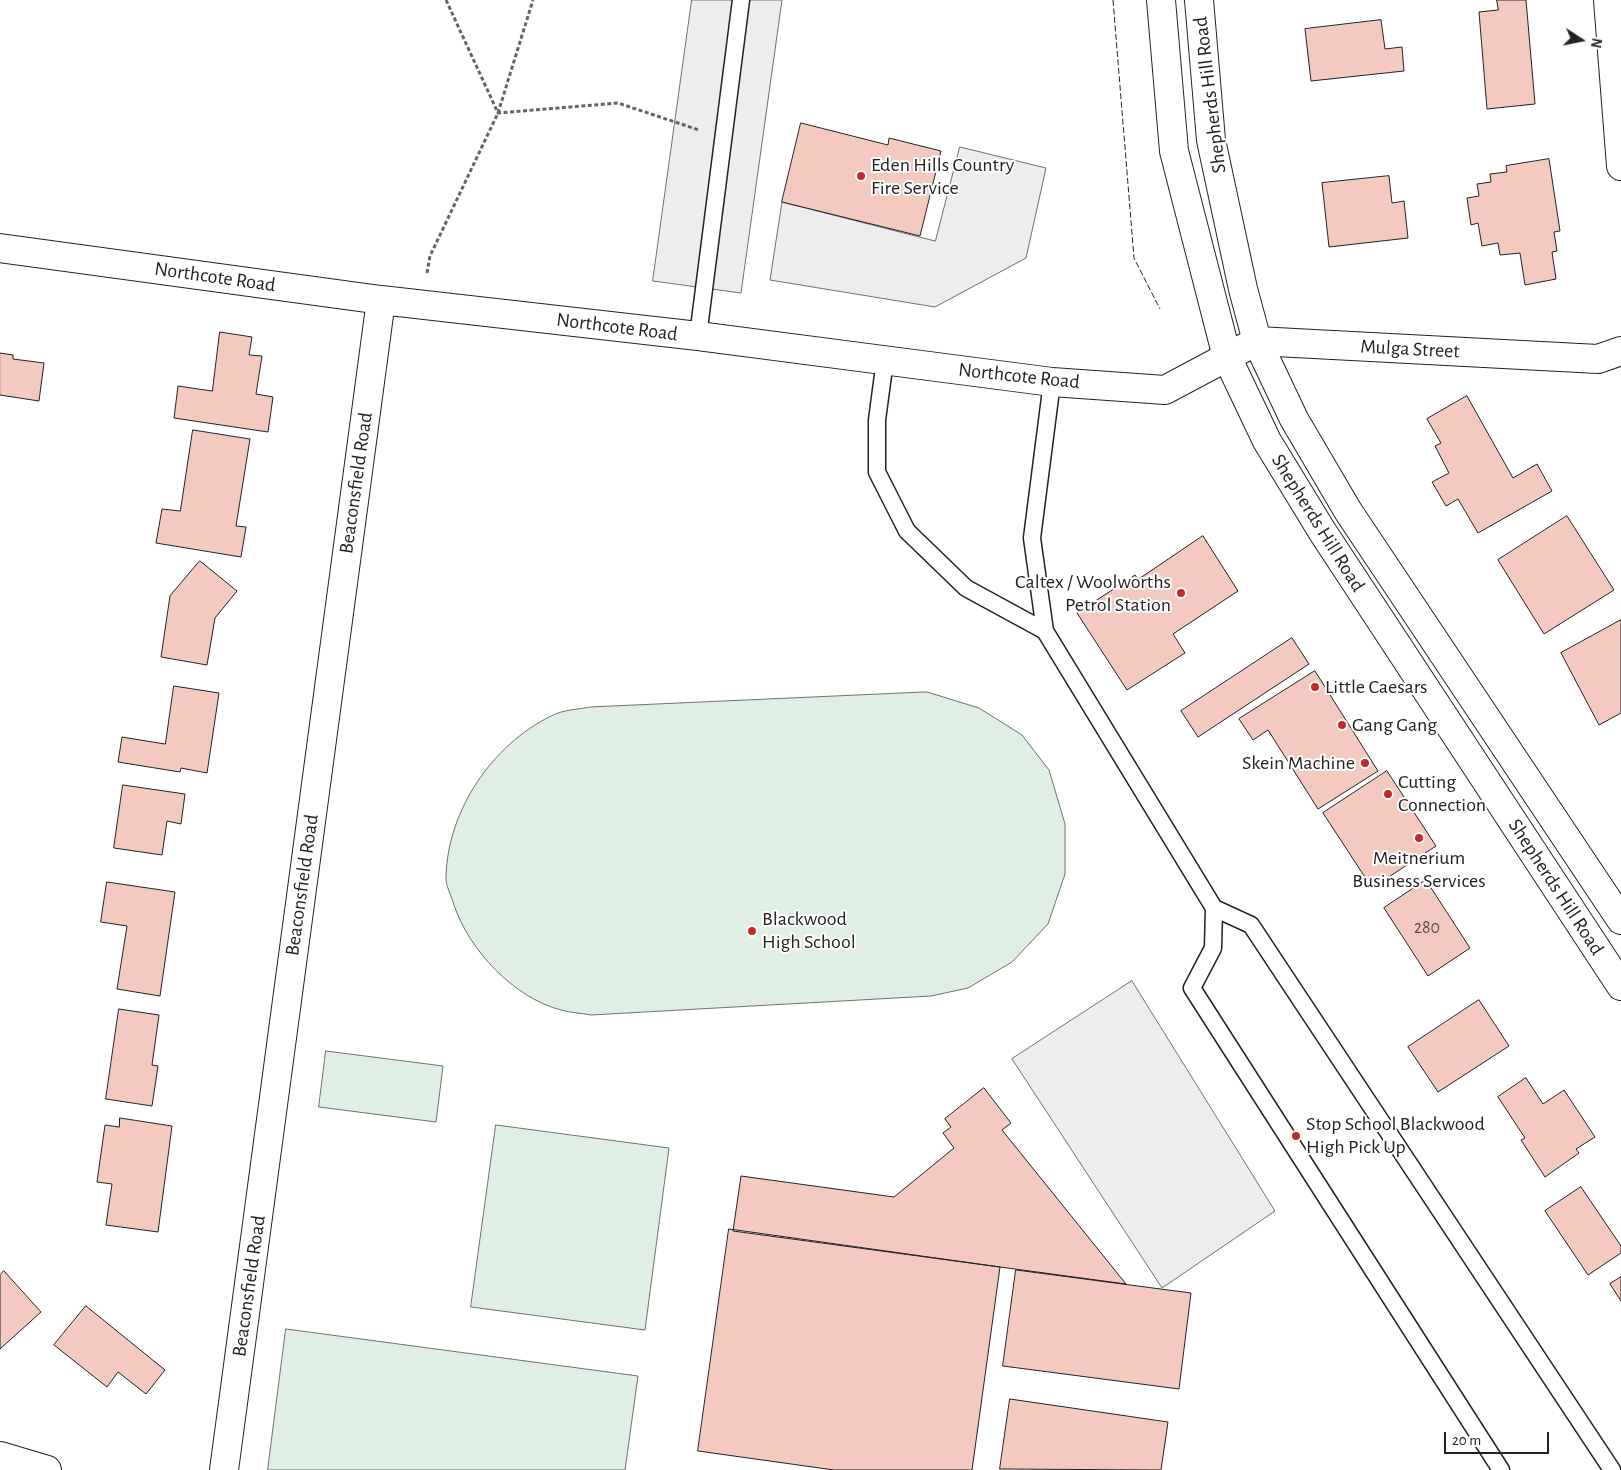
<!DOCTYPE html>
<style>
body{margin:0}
#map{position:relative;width:1621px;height:1470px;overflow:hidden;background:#fff;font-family:"Alegreya Sans",sans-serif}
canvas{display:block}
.north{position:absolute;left:1556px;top:15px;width:50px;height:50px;-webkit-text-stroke:4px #fff;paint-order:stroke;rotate:101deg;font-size:14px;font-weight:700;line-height:20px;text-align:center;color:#222}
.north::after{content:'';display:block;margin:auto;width:18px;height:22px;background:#222;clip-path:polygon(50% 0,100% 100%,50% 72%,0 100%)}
.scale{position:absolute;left:1444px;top:1432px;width:105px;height:22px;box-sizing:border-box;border:2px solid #222;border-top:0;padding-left:6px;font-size:15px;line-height:18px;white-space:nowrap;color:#222;-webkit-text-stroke:4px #fff;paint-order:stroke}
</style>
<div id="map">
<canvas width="1621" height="1470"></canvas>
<div class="north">N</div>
<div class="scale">20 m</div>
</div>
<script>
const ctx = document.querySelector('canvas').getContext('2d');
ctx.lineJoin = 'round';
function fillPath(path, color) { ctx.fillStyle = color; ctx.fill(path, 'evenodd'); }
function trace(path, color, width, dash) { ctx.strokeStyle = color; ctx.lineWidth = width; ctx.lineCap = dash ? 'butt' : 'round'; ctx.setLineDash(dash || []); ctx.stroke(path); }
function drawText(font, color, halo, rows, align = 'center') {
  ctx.font = font + ' "Alegreya Sans",sans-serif'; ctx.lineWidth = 4; ctx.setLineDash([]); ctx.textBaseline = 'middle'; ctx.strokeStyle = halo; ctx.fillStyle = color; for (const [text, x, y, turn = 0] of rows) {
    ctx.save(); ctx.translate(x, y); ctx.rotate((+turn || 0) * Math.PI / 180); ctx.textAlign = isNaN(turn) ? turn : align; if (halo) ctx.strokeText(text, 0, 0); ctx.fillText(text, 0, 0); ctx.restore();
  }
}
const green = new Path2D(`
 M927,692L979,708L1022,735L1049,770L1065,824V874L1048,924L1012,962L968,988L931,996L591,1015C581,1013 571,1013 561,1010C514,998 469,950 454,905C452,897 445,885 446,876C448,810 492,745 551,716C562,710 579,709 591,707Z
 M326,1051L443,1066L436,1122L319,1107Z
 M496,1125L669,1148L645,1330L471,1307Z
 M286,1329L638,1376L625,1470H268Z`);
const parking = new Path2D(`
 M692,0H782L741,293L653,281Z
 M960,147L1046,168L1026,258L935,307L770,280L782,202L935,241Z
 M1132,981L1275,1211L1162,1288L1012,1059Z`);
const building = new Path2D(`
 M1497,0H1526L1535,104L1487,109L1479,12L1498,10Z
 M1381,20L1385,49L1402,47L1404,71L1311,81L1305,29Z
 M801,123L888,145L889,138L941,151L920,236L782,202Z
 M1549,159L1560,231L1554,232L1557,251L1552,252L1556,279L1525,285L1520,253L1500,255L1498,243L1482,246L1478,223L1471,225L1467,198L1479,196L1477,184L1491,182L1490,174L1507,172L1506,166Z
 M1389,176L1392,203L1404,201L1408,238L1329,247L1322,183Z
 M220,332L252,337L249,355L262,356L256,394L273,397L268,432L174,418L178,386L212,391Z
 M0,353L13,355V359L44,363L39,401L0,395Z
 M1467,396L1513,478L1537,464L1552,491L1478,533L1458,499L1446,506L1432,482L1449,473L1435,446L1441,443L1427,419Z
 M193,430L250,439L236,526L246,527L241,557L156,543L162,509L180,511Z
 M1567,516L1614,590L1544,634L1498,560Z
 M1203,536L1238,591L1173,634L1185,653L1127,690L1077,613L1135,575L1138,579Z
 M200,561L237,591L215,618L207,665L161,657L170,596Z
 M1621,620V713L1599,725L1561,653Z
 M1292,638L1309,664L1198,737L1181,711Z
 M1315,671L1378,771L1318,809L1268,730L1253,740L1239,719Z
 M174,686L219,693L207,773L181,768L180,772L118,762L122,737L165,744Z
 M1387,771L1436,846L1372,888L1323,813Z
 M123,785L185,794L181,824L167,821L162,855L114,848Z
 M1426,880L1470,948L1428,976L1384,908Z
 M107,882L175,892L160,996L117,989L127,926L101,922Z
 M1479,1000L1509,1046L1438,1092L1408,1047Z
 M119,1009L159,1015L152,1065L158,1066L152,1106L106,1099Z
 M1526,1078L1543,1104L1564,1090L1595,1137L1576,1149L1579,1153L1545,1177L1521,1140L1525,1138L1498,1097Z
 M984,1088L1011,1123L1002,1130L1126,1284L733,1231L741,1176L894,1197L954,1148L943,1133L951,1127L945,1119Z
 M120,1118L172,1126L158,1232L106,1225L112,1184L97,1182L105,1125L119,1127Z
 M1581,1187L1621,1246V1253L1588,1275L1545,1211Z
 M729,1229L1000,1267L972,1470H834L698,1451Z
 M1016,1270L1191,1293L1179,1389L1003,1366Z
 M4,1271L41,1312L0,1349V1275Z
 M1621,1277V1301L1610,1284Z
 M86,1306L165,1370L146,1394L118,1372L107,1387L54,1345Z
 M1010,1399L1168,1422L1161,1470L1000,1469Z`);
const path = new Path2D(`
 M446,0L498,113L618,103L699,130
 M427,273L430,256L498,113L533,0`);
const lane = new Path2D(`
 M698,336L741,0
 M885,360L877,420V472L907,531L966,588L1045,631
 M1052,382L1032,538L1045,631L1214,908L1213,948L1192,988L1501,1470
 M1214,908L1251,925L1612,1470`);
const street = new Path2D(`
 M1608,0L1621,166
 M0,248L381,300L698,336L1052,382L1165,390L1257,341L1598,359L1621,351
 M0,1456L47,1470
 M224,1470L381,300`);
const secondary = new Path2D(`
 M1161,0L1174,151L1227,357L1267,441L1322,531L1621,986
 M1199,0L1211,140L1243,289L1257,341L1294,419L1348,511L1621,920`);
const fence = new Path2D(`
 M1113,0L1134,258L1160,309`);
const markers = [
 [861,176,5,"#c62828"],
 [1181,593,5,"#c62828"],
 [1315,687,5,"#c62828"],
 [1342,725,5,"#c62828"],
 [1365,763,5,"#c62828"],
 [1388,794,5,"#c62828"],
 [1419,838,5,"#c62828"],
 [752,931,5,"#c62828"],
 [1296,1136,5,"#c62828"]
];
const numberNames = [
 ["280",1427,928]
];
const streetNames = [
 ["Shepherds Hill Road",1210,95,-97],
 ["Northcote Road",215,277,8],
 ["Northcote Road",617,327,7],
 ["Mulga Street",1410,349,3],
 ["Northcote Road",1019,376,6],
 ["Beaconsfield Road",356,483,-82],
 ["Shepherds Hill Road",1318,523,58],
 ["Beaconsfield Road",302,885,-82],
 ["Shepherds Hill Road",1556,887,57],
 ["Beaconsfield Road",249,1286,-82]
];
const poiNames = [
 ["Eden Hills Country",871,165],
 ["Fire Service",871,188],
 ["Caltex / Woolworths",1171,582,"right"],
 ["Petrol Station",1171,605,"right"],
 ["Little Caesars",1325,687],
 ["Gang Gang",1352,725],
 ["Skein Machine",1355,763,"right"],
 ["Cutting",1398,782],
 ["Connection",1398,805],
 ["Meitnerium",1419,858,"center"],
 ["Business Services",1419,881,"center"],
 ["Blackwood",762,919],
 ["High School",762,942],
 ["Stop School Blackwood",1306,1124],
 ["High Pick Up",1306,1147]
];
fillPath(green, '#e0efe3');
trace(green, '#6f6f6f', 1);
fillPath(parking, '#ededed');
trace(parking, '#6f6f6f', 1);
fillPath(building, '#f3c9c0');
trace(building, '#222', 1);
trace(lane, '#222', 19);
trace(street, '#222', 30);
trace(secondary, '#222', 30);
trace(path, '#646464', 3, [4, 2.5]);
trace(lane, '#fff', 16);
trace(street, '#fff', 28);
trace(secondary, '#fff', 28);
trace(fence, '#222', 1, [6, 2.5]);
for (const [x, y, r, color] of markers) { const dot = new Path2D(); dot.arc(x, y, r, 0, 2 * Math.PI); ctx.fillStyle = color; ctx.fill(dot); trace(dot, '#fff', 2); }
drawText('18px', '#564c4a', null, numberNames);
drawText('20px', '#222', '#fff', streetNames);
drawText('20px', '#222', '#fff', poiNames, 'left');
</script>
